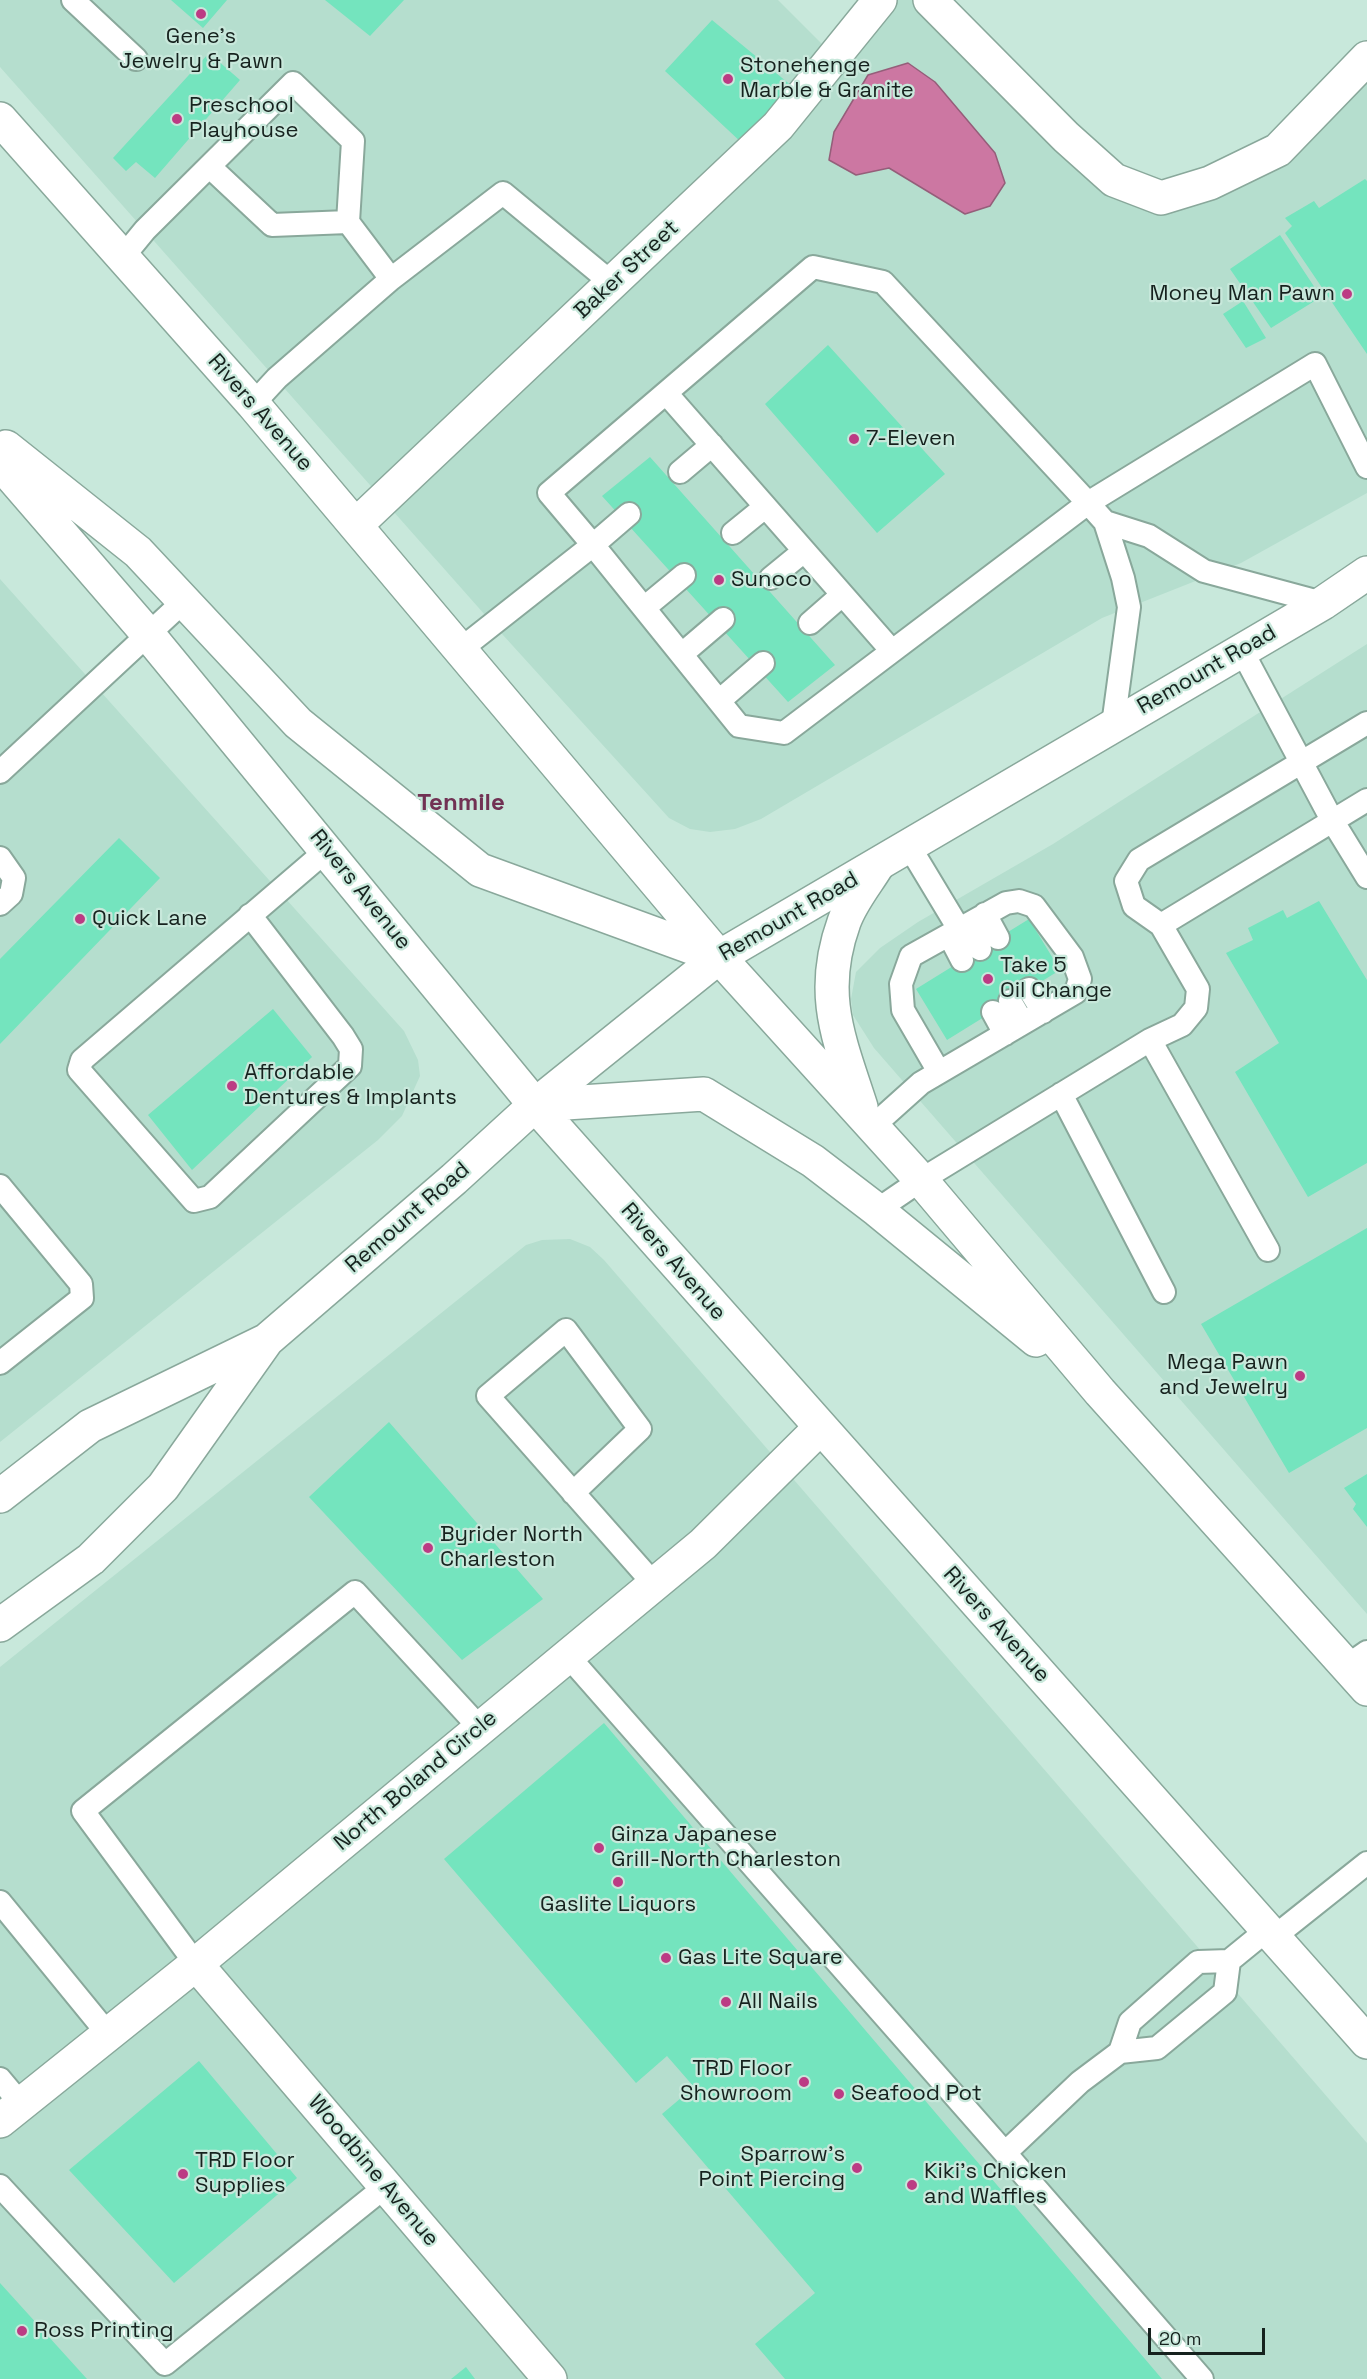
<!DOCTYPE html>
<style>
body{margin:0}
#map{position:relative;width:1367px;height:2379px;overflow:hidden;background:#c8e8db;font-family:"Space Grotesk",sans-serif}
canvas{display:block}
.scale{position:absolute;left:1148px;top:2328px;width:117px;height:27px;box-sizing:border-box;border:3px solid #16221e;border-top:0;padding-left:8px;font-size:18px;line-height:21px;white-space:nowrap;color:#16221e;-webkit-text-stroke:4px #c8e8db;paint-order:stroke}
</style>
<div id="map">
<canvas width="1367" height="2379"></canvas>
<div class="scale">20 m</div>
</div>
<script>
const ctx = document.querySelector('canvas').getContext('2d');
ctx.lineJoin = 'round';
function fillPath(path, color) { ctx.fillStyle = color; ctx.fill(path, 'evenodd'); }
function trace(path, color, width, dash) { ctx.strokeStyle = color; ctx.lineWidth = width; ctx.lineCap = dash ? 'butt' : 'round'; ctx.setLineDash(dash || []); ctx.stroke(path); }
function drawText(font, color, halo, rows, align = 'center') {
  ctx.font = font + ' "Space Grotesk",sans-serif'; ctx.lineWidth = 4.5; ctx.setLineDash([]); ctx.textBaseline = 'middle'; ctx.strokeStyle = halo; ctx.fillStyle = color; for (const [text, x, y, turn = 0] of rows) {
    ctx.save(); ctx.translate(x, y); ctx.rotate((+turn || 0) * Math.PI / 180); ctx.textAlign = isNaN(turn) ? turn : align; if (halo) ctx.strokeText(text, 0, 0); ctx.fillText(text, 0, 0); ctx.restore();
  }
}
const built = new Path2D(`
 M0,0H778L834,56L880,0H930L1114,180L1210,183L1367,58V493L1241,563L1102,618L761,819L735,829L710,832L690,829L669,818L493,624L0,67Z
 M0,579L404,1031L418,1060L420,1076L402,1116L378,1140L0,1442Z
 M1367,644V1614L874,1048L853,1015L851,999L856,972L880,948L918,922L1053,844Z
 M570,1239L590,1247L604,1260L1367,2143V2379H0V1667L526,1245L542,1240Z`);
const water = new Path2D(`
 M908,63L935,82L995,153L1005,183L990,206L965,214L889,168L856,175L829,160L834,132L868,75Z`);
const building = new Path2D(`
 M171,0H227L203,28Z
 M325,0H404L370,36Z
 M712,20L793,87L743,144L665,71Z
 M209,53L240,80L155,178L136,162L126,171L113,158Z
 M1365,179L1367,181V354L1285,233L1292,226L1285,218L1314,201L1319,208Z
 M1280,235L1321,297L1271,328L1230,269Z
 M1243,301L1266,338L1246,348L1223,314Z
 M828,345L945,474L877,533L765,404Z
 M650,457L835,665L788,702L602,496Z
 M119,838L160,878L0,1044V959Z
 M1319,901L1367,980V1163L1308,1197L1235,1072L1279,1043L1226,953L1253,940L1248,928L1283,910L1287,918Z
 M1029,919L1060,970L947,1040L916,989Z
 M273,1009L312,1057L192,1170L148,1115Z
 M1367,1228V1428L1289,1473L1201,1324Z
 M389,1422L543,1599L462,1660L309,1497Z
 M1367,1474V1527L1353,1509L1356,1504L1344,1488Z
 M604,1723L1162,2379H785L755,2344L815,2293L662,2114L694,2087L667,2056L636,2083L444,1859Z
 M199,2061L297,2178L174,2283L69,2170Z
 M0,2283L87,2379H0Z
 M466,2367L475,2379H451Z`);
const service = new Path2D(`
 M73,0L136,59
 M210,167L272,225L348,222L391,279L277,378L253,404
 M122,258L145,230L293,83L353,141L348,222
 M391,279L503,193L613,284
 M666,393L892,651
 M680,472L712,445
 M629,514L593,545L549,493L813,267L883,282L1088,503L1315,364L1367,467
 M1105,522L1149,536L1204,571L1323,603
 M733,533L765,507
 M771,578L804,551
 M644,608L684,575
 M810,623L842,595
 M461,649L593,545L739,726L784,733L1088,503L1105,522L1123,578L1129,607L1113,725
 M1242,651L1332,820L1367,877
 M682,654L723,619
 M719,701L763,663
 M0,772L184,601
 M909,846L959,929
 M0,858L14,878L11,894L0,904
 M985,914L998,938
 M250,915L343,1036L351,1049L350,1066L210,1197L194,1201L79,1070L82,1060L327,850
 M966,925L980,949
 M1161,925L1134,906L1126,881L1139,860L1367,723
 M949,935L962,960
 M1029,989L1043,1012
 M1010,1001L1023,1023
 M993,1012L1005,1034
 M1150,1040L1268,1250
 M1061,1094L1164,1292
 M872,1127L921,1083L1076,992L1080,979L1072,957L1034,906L1019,901L1006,903L911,956L901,984L903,1010L939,1072
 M0,1186L81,1284L82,1298L0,1363
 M877,1210L921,1180L1150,1040L1182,1025L1196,1008L1198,989L1161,925L1367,800
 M573,1493L640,1429L566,1330L488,1396L654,1584
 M568,1656L1005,2153L1080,2082L1120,2052L1157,2048L1225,1992L1229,1961L1198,1962L1130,2022L1120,2052
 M1347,1666L1367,1652
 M0,1902L108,2034
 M1274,1937L1367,1863
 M1229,1961L1267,1930
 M196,1964L83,1811L355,1592L480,1728
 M0,2079L21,2104
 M1005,2153L1202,2379
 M0,2186L165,2364L386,2186`);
const minor = new Path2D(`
 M930,0L1066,137L1114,180L1161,198L1210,183L1278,150L1367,58
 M356,525L778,126L880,0
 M196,1964L550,2379
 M0,2121L196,1964L703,1544L820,1428`);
const secondary = new Path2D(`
 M0,1496L90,1426L265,1341
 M0,1625L91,1559L163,1487L267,1340L454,1179L535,1105L719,957L1323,603L1367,573`);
const primary = new Path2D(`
 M0,119L253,404L719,957L921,1180L1100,1392L1367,1689
 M6,447L138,552L298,723L480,870L718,957
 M0,463L147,633L535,1105L1367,2042
 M535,1105L704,1094L813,1161L877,1210L1036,1340
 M861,1107C839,1039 818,994 844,922C851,902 866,884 877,866`);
const markers = [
 [201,14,6,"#bc3b84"],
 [728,79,6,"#bc3b84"],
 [177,119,6,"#bc3b84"],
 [1347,294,6,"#bc3b84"],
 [854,439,6,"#bc3b84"],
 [719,580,6,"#bc3b84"],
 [80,919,6,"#bc3b84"],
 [988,979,6,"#bc3b84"],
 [232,1086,6,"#bc3b84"],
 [1300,1376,6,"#bc3b84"],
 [428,1548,6,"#bc3b84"],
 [599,1848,6,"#bc3b84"],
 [618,1882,6,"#bc3b84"],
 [666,1958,6,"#bc3b84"],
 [726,2002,6,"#bc3b84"],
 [804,2082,6,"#bc3b84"],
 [839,2094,6,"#bc3b84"],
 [857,2168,6,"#bc3b84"],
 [183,2174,6,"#bc3b84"],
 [912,2185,6,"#bc3b84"],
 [22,2331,6,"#bc3b84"]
];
const poiNames = [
 ["Gene's",201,37,"center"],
 ["Jewelry & Pawn",201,62,"center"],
 ["Stonehenge",740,66],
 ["Marble & Granite",740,91],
 ["Preschool",189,106],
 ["Playhouse",189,131],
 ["Money Man Pawn",1335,294,"right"],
 ["7-Eleven",866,439],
 ["Sunoco",731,580],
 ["Quick Lane",92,919],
 ["Take 5",1000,966],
 ["Oil Change",1000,991],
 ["Affordable",244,1073],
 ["Dentures & Implants",244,1098],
 ["Mega Pawn",1288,1363,"right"],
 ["and Jewelry",1288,1388,"right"],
 ["Byrider North",440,1535],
 ["Charleston",440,1560],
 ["Ginza Japanese",611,1835],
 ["Grill-North Charleston",611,1860],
 ["Gaslite Liquors",618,1905,"center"],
 ["Gas Lite Square",678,1958],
 ["All Nails",738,2002],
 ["TRD Floor",792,2069,"right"],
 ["Showroom",792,2094,"right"],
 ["Seafood Pot",851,2094],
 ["Sparrow's",845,2155,"right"],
 ["Point Piercing",845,2180,"right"],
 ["TRD Floor",195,2161],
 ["Supplies",195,2186],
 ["Kiki's Chicken",924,2172],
 ["and Waffles",924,2197],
 ["Ross Printing",34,2331]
];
const streetNames = [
 ["Baker Street",627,270,-43],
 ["Rivers Avenue",260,413,49],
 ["Remount Road",1207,670,-30],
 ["Rivers Avenue",360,890,51],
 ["Remount Road",789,917,-30],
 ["Remount Road",408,1218,-41],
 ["Rivers Avenue",673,1262,49],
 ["Rivers Avenue",996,1625,48],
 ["North Boland Circle",416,1781,-40],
 ["Woodbine Avenue",373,2171,50]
];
const neighbourhoodNames = [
 ["Tenmile",461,803]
];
fillPath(built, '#b5dece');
fillPath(water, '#cc77a2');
trace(water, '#955e7a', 1.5);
fillPath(building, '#74e4be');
trace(service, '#89a89b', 26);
trace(minor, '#89a89b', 36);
trace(secondary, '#89a89b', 36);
trace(primary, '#89a89b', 36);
trace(service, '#fff', 22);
trace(minor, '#fff', 33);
trace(secondary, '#fff', 33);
trace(primary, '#fff', 33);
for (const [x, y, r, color] of markers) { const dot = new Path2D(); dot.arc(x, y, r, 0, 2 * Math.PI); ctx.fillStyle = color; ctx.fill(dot); trace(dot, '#c8e8db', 2); }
drawText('22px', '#16221e', '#c8e8db', poiNames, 'left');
drawText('22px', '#16221e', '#c8e8db', streetNames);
drawText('bold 24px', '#713153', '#c8e8db', neighbourhoodNames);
</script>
